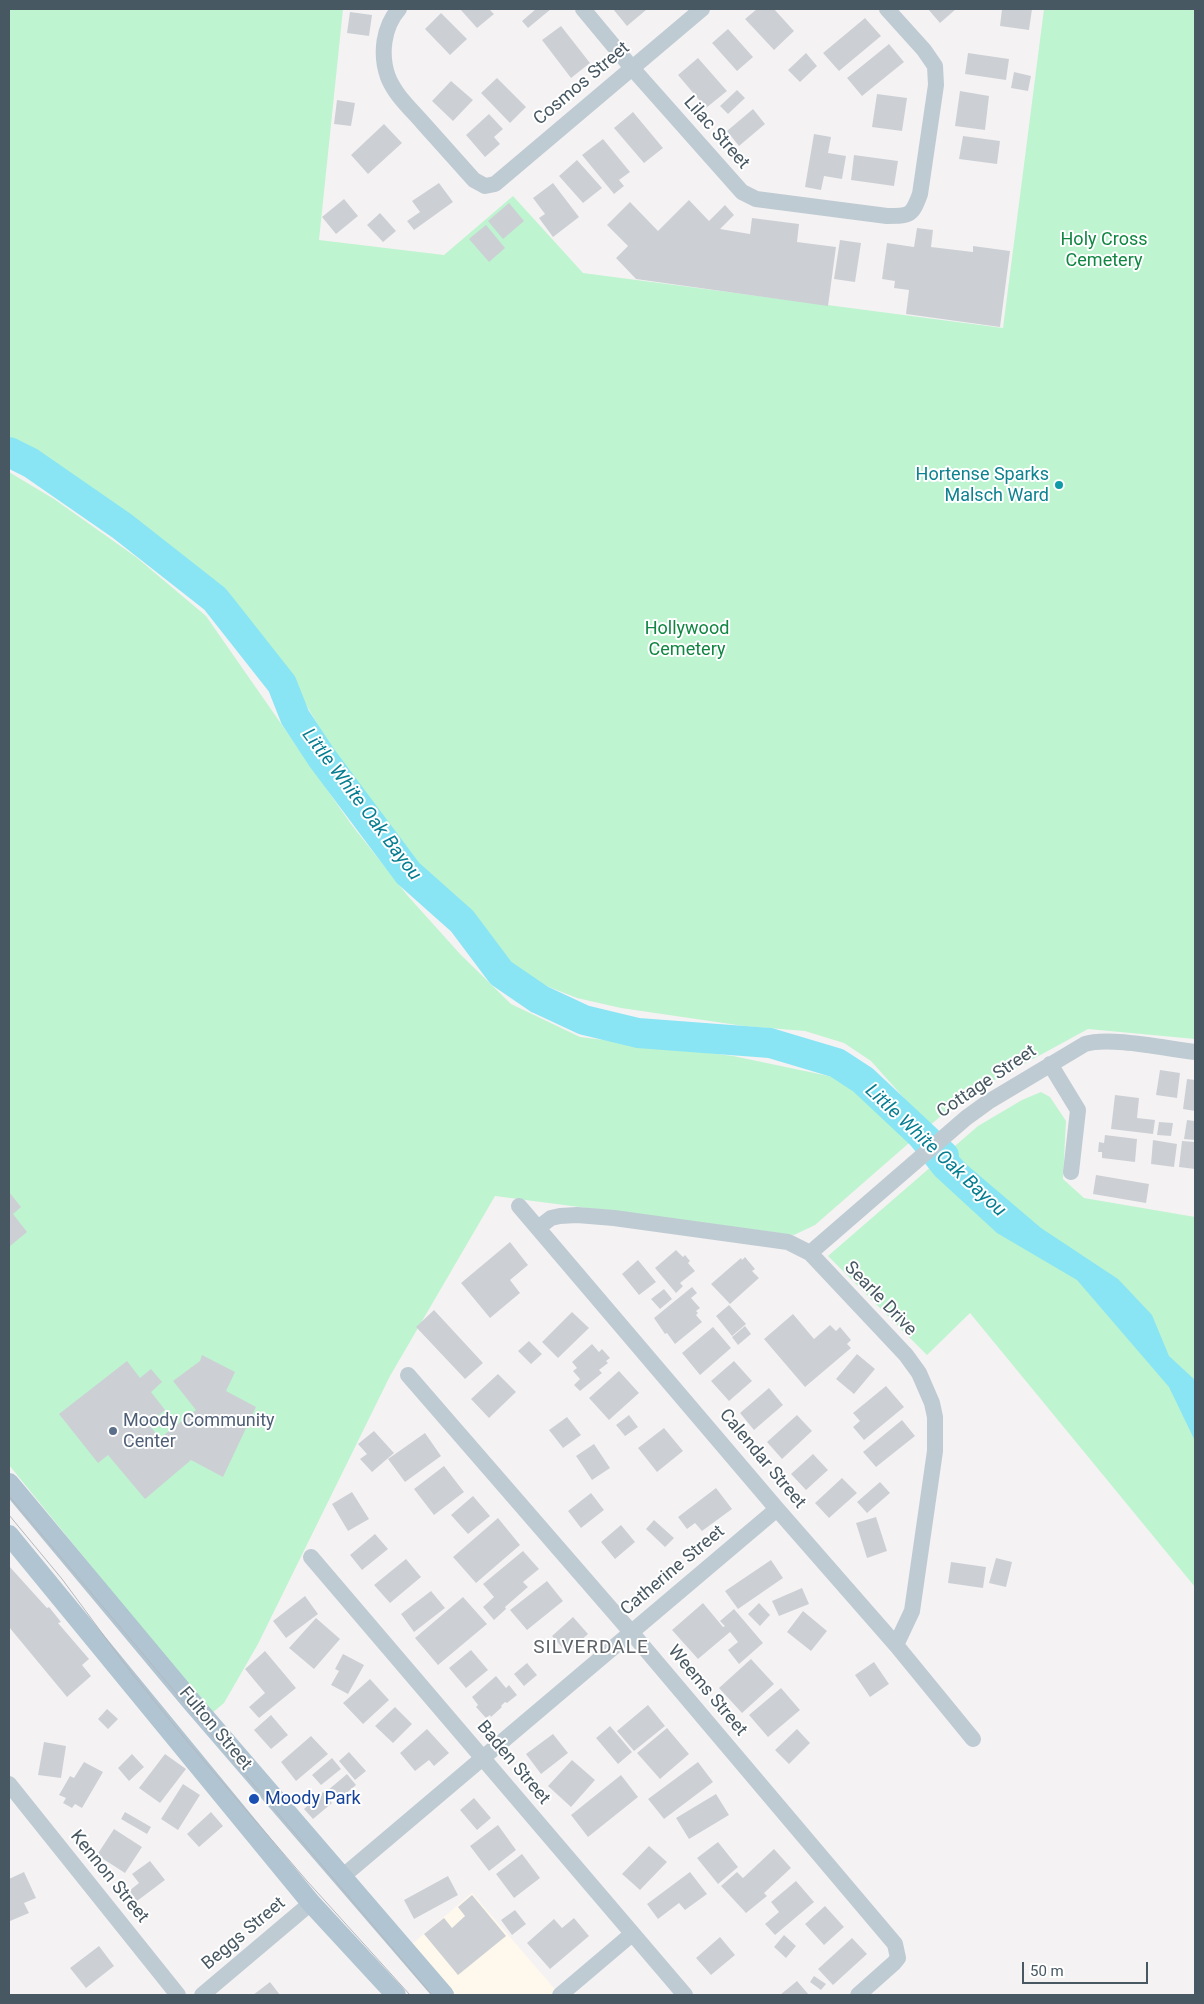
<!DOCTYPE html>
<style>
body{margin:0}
#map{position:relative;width:1204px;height:2004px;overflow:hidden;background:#f5f2f3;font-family:Roboto,sans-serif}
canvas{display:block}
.frame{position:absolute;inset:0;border:10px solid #485862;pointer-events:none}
.scale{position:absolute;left:1022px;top:1962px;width:126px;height:22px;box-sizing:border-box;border:2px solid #485862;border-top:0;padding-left:6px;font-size:15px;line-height:18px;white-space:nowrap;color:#485862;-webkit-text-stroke:4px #fff;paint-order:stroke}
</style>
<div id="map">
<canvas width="1204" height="2004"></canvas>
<div class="frame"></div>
<div class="scale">50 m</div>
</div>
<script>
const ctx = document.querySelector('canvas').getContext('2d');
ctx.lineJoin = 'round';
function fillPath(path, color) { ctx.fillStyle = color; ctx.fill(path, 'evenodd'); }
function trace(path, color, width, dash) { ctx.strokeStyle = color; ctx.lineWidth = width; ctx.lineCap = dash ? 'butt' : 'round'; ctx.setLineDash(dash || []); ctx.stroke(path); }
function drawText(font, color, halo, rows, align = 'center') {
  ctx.font = font + ' Roboto,sans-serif'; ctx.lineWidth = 4; ctx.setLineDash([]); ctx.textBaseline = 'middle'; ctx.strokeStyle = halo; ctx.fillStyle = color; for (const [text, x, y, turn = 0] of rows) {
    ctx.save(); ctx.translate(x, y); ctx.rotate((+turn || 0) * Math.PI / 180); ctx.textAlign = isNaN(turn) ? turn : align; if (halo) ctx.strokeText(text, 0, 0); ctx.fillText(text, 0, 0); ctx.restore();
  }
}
const commercial = new Path2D(`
 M472,1893L560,1995H454L411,1945Z`);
const green = new Path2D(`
 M9,9H343L319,240L444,255L513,196L583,273L1003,328L1044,9H1195V1039L1088,1029L965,1096L929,1126L871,1061L844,1043L805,1031L744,1026L621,1008L577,998L534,981L508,964L418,867L336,755L287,673L226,589L141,523L61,472L9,444Z
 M9,472L54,499L136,557L206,616L351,824L407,895L460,954L511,1004L580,1037L733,1056L843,1079L909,1143L815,1225L794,1235L495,1196L390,1376L258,1644L224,1703L211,1714L9,1465Z
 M1041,1092L1050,1097L1066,1121L1063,1179L1084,1198L1195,1217V1587L970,1313L927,1355L828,1256L978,1126L1022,1100Z`);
const water = new Path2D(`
 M923,1120L967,1165L1041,1228L1118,1279L1152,1315L1169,1356L1195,1380V1441L1169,1387L1077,1280L997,1233L935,1176L904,1137Z`);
const river = new Path2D(`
 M9,452L31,463L122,526L215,599L282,684L295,717L322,758L408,873L462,921L501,973L539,999L584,1020L638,1033L770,1043L837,1063L863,1080L944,1156`);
const building = new Path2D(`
 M460,9H489L494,14L477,28Z
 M536,9H551L528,28L522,21Z
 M613,9H645L646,10L627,26Z
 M757,9H774L794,31L774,50L745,19Z
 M928,9H956L940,23Z
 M1002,9H1032L1029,30L1000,26Z
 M350,12L372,15L369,36L347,33Z
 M441,13L467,39L450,55L425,29Z
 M865,18L881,36L839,71L823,53Z
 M561,26L590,63L571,78L542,40Z
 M728,29L753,57L737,71L712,43Z
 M889,44L904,62L862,96L847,78Z
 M806,53L817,66L800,82L788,70Z
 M968,53L1009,59L1006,80L965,74Z
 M698,58L727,91L706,108L678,75Z
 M1014,72L1031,76L1028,91L1011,88Z
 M497,78L526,107L510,123L481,93Z
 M451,81L473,100L453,121L432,101Z
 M737,90L745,98L728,114L720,106Z
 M960,91L989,96L985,130L955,126Z
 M877,94L907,98L902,131L872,127Z
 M337,100L355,103L351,126L334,124Z
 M753,109L765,124L739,146L727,131Z
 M633,112L663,148L644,163L614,128Z
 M489,114L503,129L494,137L500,144L485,157L466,135Z
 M384,124L402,143L368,174L351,155Z
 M814,134L831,137L828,153L846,156L842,179L824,176L821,190L805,187Z
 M963,136L1000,141L997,164L959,159Z
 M603,139L630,172L619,180L624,186L614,194L582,155Z
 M854,155L898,161L894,186L851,180Z
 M577,160L602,188L583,203L559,176Z
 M439,183L453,202L414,230L407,221L420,212L412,201Z
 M553,183L579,217L553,237L539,218L545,214L533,198Z
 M344,199L358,216L336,234L322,217Z
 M689,200L709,221L725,205L734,215L720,229L750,234L752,218L799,224L797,242L836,247L828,306L636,279L616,258L628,246L607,225L630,202L658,231Z
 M509,203L524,221L503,239L488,221Z
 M380,213L396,231L383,242L367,225Z
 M486,225L505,248L489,262L469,239Z
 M917,228L933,230L931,247L973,252V246L1010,251L1000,327L906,314L909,290L894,288L895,281L882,279L887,243L914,247Z
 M840,240L861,243L855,282L834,279Z
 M1160,1070L1180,1073L1177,1098L1156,1095Z
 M1187,1079L1195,1080V1111L1183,1109Z
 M1115,1095L1139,1098L1137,1118L1155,1120L1153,1134L1111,1129Z
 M1187,1120L1195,1121V1140L1184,1139Z
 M1159,1122L1173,1123L1171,1136L1157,1135Z
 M1105,1135L1137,1139L1135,1162L1102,1158V1152H1098L1099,1142L1104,1143Z
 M1153,1140L1177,1144L1174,1167L1151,1164Z
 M1182,1141L1195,1142V1169L1179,1167Z
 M1096,1175L1149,1184L1146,1203L1093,1194Z
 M9,1192L21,1207L13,1214L27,1232L10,1246Z
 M510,1242L528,1265L510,1280L520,1293L490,1318L461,1283Z
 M676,1250L683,1257L685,1255L690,1261L688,1263L695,1271L680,1283L683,1286L676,1293L655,1268Z
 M745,1257L755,1269L752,1271L759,1278L730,1304L711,1284L741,1258L742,1260Z
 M638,1260L656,1282L639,1295L622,1274Z
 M692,1287L697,1293L691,1298L700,1308L696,1311L698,1313L696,1315L702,1322L675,1344L667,1333L665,1334L654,1318Z
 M664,1289L672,1299L660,1309L651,1299Z
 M729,1305L746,1324L732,1336L716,1316Z
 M434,1310L483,1363L465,1379L416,1327Z
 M572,1312L589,1328L558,1358L542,1342Z
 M793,1314L814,1339L830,1325L836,1331L840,1327L851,1340L847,1344L851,1348L805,1387L764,1339Z
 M745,1326L751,1334L738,1345L732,1337Z
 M713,1327L731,1348L700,1375L682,1353Z
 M529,1341L542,1354L531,1364L518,1351Z
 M592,1344L599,1352L602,1349L610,1358L606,1361L608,1363L599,1370L602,1373L580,1391L574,1385L580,1379L573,1371L577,1368L572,1362Z
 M857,1354L875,1369L854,1394L836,1379Z
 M202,1355L235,1372L226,1391L256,1407L223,1477L191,1460L145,1499L108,1455L98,1463L59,1414L127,1361L140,1378L151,1369L162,1382L151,1392L165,1410L148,1424L160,1438L196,1410L173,1381L200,1361Z
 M734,1361L752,1381L729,1401L711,1381Z
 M619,1371L639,1393L609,1420L589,1398Z
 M498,1374L516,1392L489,1418L471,1399Z
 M886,1386L904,1407L864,1440L853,1427L860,1421L853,1413Z
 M769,1388L783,1405L754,1430L740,1413Z
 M629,1415L638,1427L625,1436L616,1425Z
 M797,1415L812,1431L782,1459L767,1442Z
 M567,1417L581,1435L563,1448L549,1430Z
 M902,1420L915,1436L876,1467L863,1452Z
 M664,1428L683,1451L657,1472L638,1448Z
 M374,1431L394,1453L372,1472L360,1459L367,1454L358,1444Z
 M425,1433L441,1456L405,1482L388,1459Z
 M594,1444L610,1468L592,1480L576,1456Z
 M813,1454L828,1470L806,1490L791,1474Z
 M444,1466L464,1492L434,1515L414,1489Z
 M842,1478L857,1493L829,1518L815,1503Z
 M880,1482L890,1493L867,1513L857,1502Z
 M716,1488L732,1509L702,1531L695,1523L687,1529L678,1517Z
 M352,1492L369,1519L348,1531L332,1504Z
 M591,1493L604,1510L581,1528L568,1511Z
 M473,1496L490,1516L468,1534L451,1515Z
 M876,1517L887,1551L867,1558L856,1523Z
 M498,1518L520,1545L476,1583L453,1557Z
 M654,1520L674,1538L665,1547L646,1529Z
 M621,1525L635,1542L615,1559L601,1542Z
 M375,1534L388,1549L362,1570L350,1555Z
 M523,1551L539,1569L523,1582L528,1587L505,1607L506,1609L494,1620L483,1607L494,1597L483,1584Z
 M996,1558L1012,1562L1006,1587L989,1583Z
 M406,1559L421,1577L390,1603L374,1585Z
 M771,1560L783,1578L738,1609L725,1591Z
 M951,1562L986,1567L983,1588L948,1583Z
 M9,1566L47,1608L49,1607L61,1622L58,1623L89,1659L82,1665L91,1676L67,1697L9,1627Z
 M547,1581L563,1601L527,1630L510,1610Z
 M802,1588L809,1604L779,1616L772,1601Z
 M431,1591L445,1608L414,1632L401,1614Z
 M305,1596L318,1614L286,1638L273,1621Z
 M463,1597L487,1624L438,1665L415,1638Z
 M703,1603L723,1627L725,1626L720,1621L734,1609L763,1643L739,1664L728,1650L738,1642L730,1632L698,1659L672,1630Z
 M759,1603L770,1615L760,1626L748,1614Z
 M803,1611L827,1631L811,1651L787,1632Z
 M573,1617L588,1634L567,1653L552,1636Z
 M316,1618L340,1639L314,1669L289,1648Z
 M471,1650L488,1670L466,1688L449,1668Z
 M265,1651L296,1688L259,1718L249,1707L265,1693L245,1669Z
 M343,1654L364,1665L348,1694L331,1685L339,1671L335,1669Z
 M751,1659L774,1684L742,1713L719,1688Z
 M874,1662L889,1684L870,1697L855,1675Z
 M527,1663L537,1675L524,1686L514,1674Z
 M496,1676L506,1688L509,1685L517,1695L507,1703L505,1702L501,1706L502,1707L491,1717L490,1715L486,1718L476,1707L478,1705L472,1697Z
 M370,1679L389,1700L363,1724L343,1703Z
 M781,1688L800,1710L768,1737L749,1715Z
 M648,1705L665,1726L634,1751L617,1731Z
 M395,1707L412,1724L393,1743L375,1726Z
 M107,1709L118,1719L108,1729L98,1719Z
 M271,1715L288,1735L271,1749L254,1730Z
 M610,1726L632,1752L618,1764L596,1738Z
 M667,1728L689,1754L660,1779L637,1753Z
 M427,1729L449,1753L434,1766L429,1760L415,1771L400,1753Z
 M797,1729L810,1743L789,1764L775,1750Z
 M553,1734L568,1753L541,1774L526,1754Z
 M311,1736L328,1754L296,1781L281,1762Z
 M44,1742L66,1746L61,1778L38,1775Z
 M349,1752L366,1771L355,1780L339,1761Z
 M132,1754L144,1767L129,1781L118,1768Z
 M165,1754L186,1769L160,1803L139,1788Z
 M332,1758L341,1769L321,1785L312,1775Z
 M572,1760L595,1780L571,1807L548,1786Z
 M84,1762L103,1772L82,1808L75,1804L72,1808L63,1803L66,1798L59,1795L70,1776L74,1778Z
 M698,1762L713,1782L664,1819L648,1799Z
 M347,1774L356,1785L337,1801L327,1791Z
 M621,1775L638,1797L588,1837L571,1815Z
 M183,1784L200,1795L178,1830L161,1819Z
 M323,1792L332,1803L313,1819L304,1809Z
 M716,1794L729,1815L689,1839L676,1818Z
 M474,1798L491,1818L477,1830L460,1810Z
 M125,1812L151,1827L147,1834L121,1819Z
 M211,1812L223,1826L199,1847L187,1834Z
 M498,1825L516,1850L489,1871L470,1846Z
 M114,1829L142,1847L125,1873L97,1855Z
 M718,1842L738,1867L718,1884L697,1858Z
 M649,1846L667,1862L640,1890L622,1874Z
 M774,1849L791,1868L764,1893L767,1896L746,1913L721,1886L737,1872L743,1878Z
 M522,1854L540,1878L514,1898L496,1874Z
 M150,1861L165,1880L137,1901L129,1891L139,1883L132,1874Z
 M24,1872L36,1898L24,1903L29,1913L10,1921L9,1879Z
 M690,1872L707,1894L685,1910L679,1903L658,1919L647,1904Z
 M448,1876L458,1895L414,1919L404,1900Z
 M796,1881L814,1902L775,1935L765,1924L779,1912L771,1902Z
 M472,1895L506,1936L458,1975L424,1934L444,1918L452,1928L465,1916L458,1907Z
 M825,1906L844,1927L824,1945L805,1924Z
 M515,1910L526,1924L512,1935L501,1920Z
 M574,1918L589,1936L550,1969L527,1943L554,1919L562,1928Z
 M784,1935L796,1946L786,1958L774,1947Z
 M720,1937L735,1955L711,1975L696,1958Z
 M852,1938L867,1954L833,1985L818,1969Z
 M99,1946L114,1966L86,1988L70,1968Z
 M814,1976L826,1984L821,1990L810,1982Z
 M797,1981L809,1995H780Z
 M270,1982L280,1995H253Z`);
const minor = new Path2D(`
 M399,9C383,27 380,55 388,77C395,95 411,109 423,123C440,142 457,161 474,180L485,186L495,184L702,9
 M583,9L632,68L742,192L756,199L887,216C910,216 912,216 920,194L936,85L935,66L924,50L887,9
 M1050,1064L1078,1110L1071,1172
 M519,1206L777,1509L896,1645L973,1739
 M538,1228L551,1218L560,1216L577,1215L614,1218L788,1242L810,1253L906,1355L919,1373L932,1403L935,1417V1451L912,1611L896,1645
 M810,1253L966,1118L988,1102L1085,1044C1109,1036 1168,1049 1195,1052
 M408,1375L631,1632L895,1944L898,1958L894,1963L858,1995
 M311,1557L685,1995
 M9,1784L178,1995
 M342,1877L777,1509
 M202,1995L311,1903
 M560,1995L632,1934`);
const major = new Path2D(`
 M9,1483L190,1700L444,1995
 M9,1535L311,1903L396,1995`);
const tram = new Path2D(`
 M9,1496L432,1995
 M9,1515L62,1579L130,1671L187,1741L307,1881L410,1995`);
const markers = [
 [1059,485,5,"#0f9aa8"],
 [113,1431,5,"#5c6f8a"],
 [254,1799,6,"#1a4fb4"]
];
const streetNames = [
 ["Cosmos Street",582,84,-40],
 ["Lilac Street",716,133,49],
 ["Cottage Street",987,1082,-34],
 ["Searle Drive",880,1299,46],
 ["Calendar Street",762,1459,50],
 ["Catherine Street",673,1571,-40],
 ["Weems Street",707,1691,50],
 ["Fulton Street",215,1729,50],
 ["Baden Street",513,1763,50],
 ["Kennon Street",109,1877,51],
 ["Beggs Street",244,1934,-40]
];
const parkNames = [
 ["Holy Cross",1104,240],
 ["Cemetery",1104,261],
 ["Hollywood",687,629],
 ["Cemetery",687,650]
];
const cultureNames = [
 ["Hortense Sparks",1049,475],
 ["Malsch Ward",1049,496]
];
const serviceNames = [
 ["Moody Community",123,1421],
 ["Center",123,1442]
];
const transitNames = [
 ["Moody Park",265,1799]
];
const waterNames = [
 ["Little White Oak Bayou",361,805,53],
 ["Little White Oak Bayou",935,1151,43]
];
const neighbourhoodNames = [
 ["SILVERDALE",591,1648]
];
fillPath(commercial, '#fef8ed');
fillPath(green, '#bff4d0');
fillPath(water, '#89e5f4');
trace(river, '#89e5f4', 30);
fillPath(building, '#ccd0d5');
trace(minor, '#bfcbd3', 16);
trace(major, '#b1c4d2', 20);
trace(tram, '#b4b8bd', 1);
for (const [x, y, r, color] of markers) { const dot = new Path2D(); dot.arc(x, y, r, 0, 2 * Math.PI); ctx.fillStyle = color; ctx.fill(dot); trace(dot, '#fff', 2); }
drawText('18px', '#485862', '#fff', streetNames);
drawText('18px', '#108642', '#fff', parkNames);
drawText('18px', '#0d838f', '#fff', cultureNames, 'right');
drawText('18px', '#4e5e75', '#fff', serviceNames, 'left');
drawText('18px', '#164399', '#fff', transitNames, 'left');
drawText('italic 19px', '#057e91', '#fff', waterNames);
ctx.letterSpacing = '1px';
drawText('19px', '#5e6368', '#fff', neighbourhoodNames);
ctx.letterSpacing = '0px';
</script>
